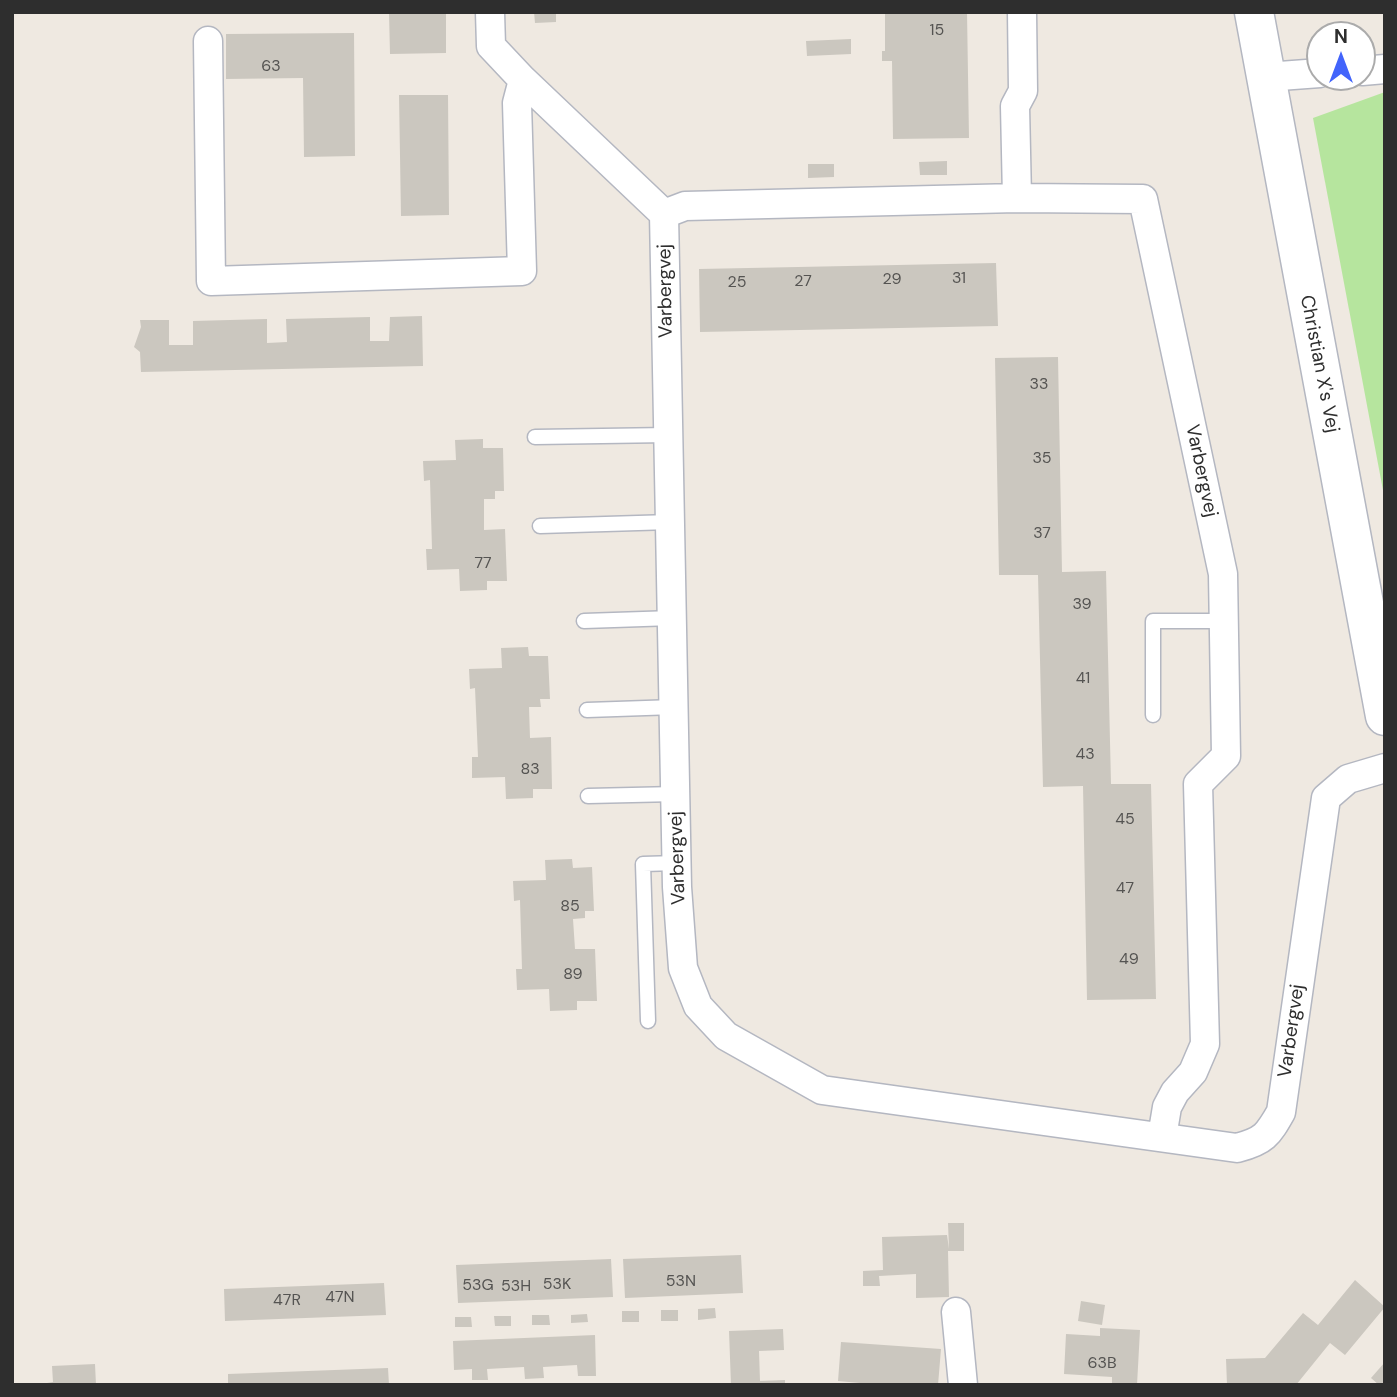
<!DOCTYPE html>
<style>
body{margin:0}
#map{position:relative;width:1397px;height:1397px;overflow:hidden;background:#efe9e1;font-family:"DM Sans",sans-serif}
canvas{display:block}
.frame{position:absolute;inset:0;border:14px solid #2e2e2e;pointer-events:none}
.north{position:absolute;left:1306px;top:21px;width:70px;height:70px;box-sizing:border-box;background:#fff;border:2px solid #ababab;border-radius:50%;rotate:0deg;font-size:19px;font-weight:700;line-height:28px;text-align:center;color:#2e2e2e}
.north::after{content:'';display:block;margin:auto;width:24px;height:32px;background:#4264fb;clip-path:polygon(50% 0,100% 100%,50% 72%,0 100%)}
</style>
<div id="map">
<canvas width="1397" height="1397"></canvas>
<div class="frame"></div>
<div class="north">N</div>
</div>
<script>
const ctx = document.querySelector('canvas').getContext('2d');
ctx.lineJoin = 'round';
function fillPath(path, color) { ctx.fillStyle = color; ctx.fill(path, 'evenodd'); }
function trace(path, color, width, dash) { ctx.strokeStyle = color; ctx.lineWidth = width; ctx.lineCap = dash ? 'butt' : 'round'; ctx.setLineDash(dash || []); ctx.stroke(path); }
function drawText(font, color, halo, rows, align = 'center') {
  ctx.font = font + ' "DM Sans",sans-serif'; ctx.lineWidth = 5; ctx.setLineDash([]); ctx.textBaseline = 'middle'; ctx.strokeStyle = halo; ctx.fillStyle = color; for (const [text, x, y, turn = 0] of rows) {
    ctx.save(); ctx.translate(x, y); ctx.rotate((+turn || 0) * Math.PI / 180); ctx.textAlign = isNaN(turn) ? turn : align; if (halo) ctx.strokeText(text, 0, 0); ctx.fillText(text, 0, 0); ctx.restore();
  }
}
const green = new Path2D(`
 M1385,92V501L1313,118Z`);
const building = new Path2D(`
 M389,12H446V53L390,54Z
 M534,12H556V22L535,23Z
 M885,12H967L969,138L893,139L892,61H882V51H885Z
 M354,33L355,156L304,157L303,78L226,79V34Z
 M851,39V54L807,56L806,41Z
 M399,95H448L449,215L401,216Z
 M947,161V175H920L919,162Z
 M808,164H834V177L808,178Z
 M996,263L998,326L700,332L699,269Z
 M422,316L423,366L141,372L140,352L134,347L141,327L140,320H169V345H193V321L267,319V343L287,342L286,319L370,317V341H389L390,317Z
 M1058,357L1062,572L1106,571L1111,784H1151L1156,999L1087,1000L1083,786L1043,787L1038,575H999L995,358Z
 M483,439V448H503L504,491H495V499H484V530L505,529L507,581H487V590L460,591L459,569L427,570L426,549H432L430,480L424,481L423,461L456,460L455,440Z
 M528,647L529,656H548L550,699H540L541,707H529L530,738L551,737L552,789H533V798L506,799L505,777L472,778V757H478L475,688L470,689L469,669L502,668L501,648Z
 M572,859L573,868L592,867L594,911H585V918L573,919L575,949H595L597,1001H577V1010L550,1011L549,989L517,990L516,969H522L520,900L514,901L513,881L546,880L545,860Z
 M948,1223H964V1251H948L949,1297L916,1298V1274L879,1276L880,1286H863V1271L883,1270L882,1237L947,1235L949,1249Z
 M741,1255L743,1293L625,1298L623,1259Z
 M611,1259L613,1297L458,1303L456,1265Z
 M1355,1280L1385,1307L1345,1355L1330,1343L1296,1385H1227L1226,1359L1265,1358L1303,1313L1318,1325Z
 M384,1283L386,1315L225,1321L224,1289Z
 M1081,1301L1105,1305L1102,1325L1078,1321Z
 M715,1308L716,1318L698,1320V1309Z
 M661,1310H678V1321H661Z
 M622,1311H639V1322H622Z
 M587,1314L588,1322L571,1323V1315Z
 M532,1315H549L550,1325H532Z
 M494,1316H511V1326H495Z
 M455,1317H471L472,1327H455Z
 M1100,1328L1140,1330L1137,1385H1112V1377L1064,1374L1066,1334L1100,1336Z
 M783,1329L784,1350L759,1351L760,1381L785,1380V1385H731L729,1331Z
 M595,1335L596,1376H578L577,1365L543,1367L544,1378L525,1379L524,1367L487,1369L488,1380H472V1369L454,1370L453,1341Z
 M841,1342L941,1349L938,1385H882L838,1381Z
 M1385,1362V1385H1379L1371,1378Z
 M95,1364L96,1385H47V1383L53,1382L52,1366Z
 M388,1368L389,1385H228V1374Z`);
const lane = new Path2D(`
 M535,437L669,435
 M540,526L671,522
 M584,621L673,618
 M587,710L675,707
 M1153,715V621H1225
 M588,796L676,794
 M648,1021L643,864L677,863`);
const street = new Path2D(`
 M490,12L491,46L523,80L664,214L677,887L683,968L698,1006L726,1036L822,1090L1237,1148C1264,1141 1268,1135 1281,1112L1326,798L1348,779L1385,768
 M208,41L211,281L522,271L517,103L523,80
 M1362,71L1385,69
 M1266,77L1320,73
 M1017,198L1015,106L1023,91L1022,12
 M664,214L685,206L1017,198L1143,199L1223,574L1226,756L1198,784L1205,1044L1193,1072L1175,1092L1167,1107L1162,1137
 M956,1312L963,1385`);
const secondary = new Path2D(`
 M1254,12L1385,716`);
const numberNames = [
 ["15",937,31],
 ["63",271,67],
 ["31",959,279],
 ["29",892,280],
 ["27",803,282],
 ["25",737,283],
 ["33",1039,385],
 ["35",1042,459],
 ["37",1042,534],
 ["77",483,564],
 ["39",1082,605],
 ["41",1083,679],
 ["43",1085,755],
 ["83",530,770],
 ["45",1125,820],
 ["47",1125,889],
 ["85",570,907],
 ["49",1129,960],
 ["89",573,975],
 ["53N",681,1282],
 ["53K",557,1285],
 ["53G",478,1286],
 ["53H",516,1287],
 ["47N",340,1298],
 ["47R",287,1301],
 ["63B",1102,1364]
];
const streetNames = [
 ["Varbergvej",666,291,-91],
 ["Christian X's Vej",1319,364,79],
 ["Varbergvej",1201,471,78],
 ["Varbergvej",678,858,-92],
 ["Varbergvej",1292,1031,-82]
];
fillPath(green, '#b6e59e');
fillPath(building, '#cbc7bf');
trace(lane, '#b4b7c1', 17);
trace(street, '#b4b7c1', 31);
trace(secondary, '#b4b7c1', 41);
trace(lane, '#fff', 14);
trace(street, '#fff', 28);
trace(secondary, '#fff', 38);
drawText('16px', '#555452', null, numberNames);
drawText('19px', '#2e2e2e', '#fff', streetNames);
</script>
